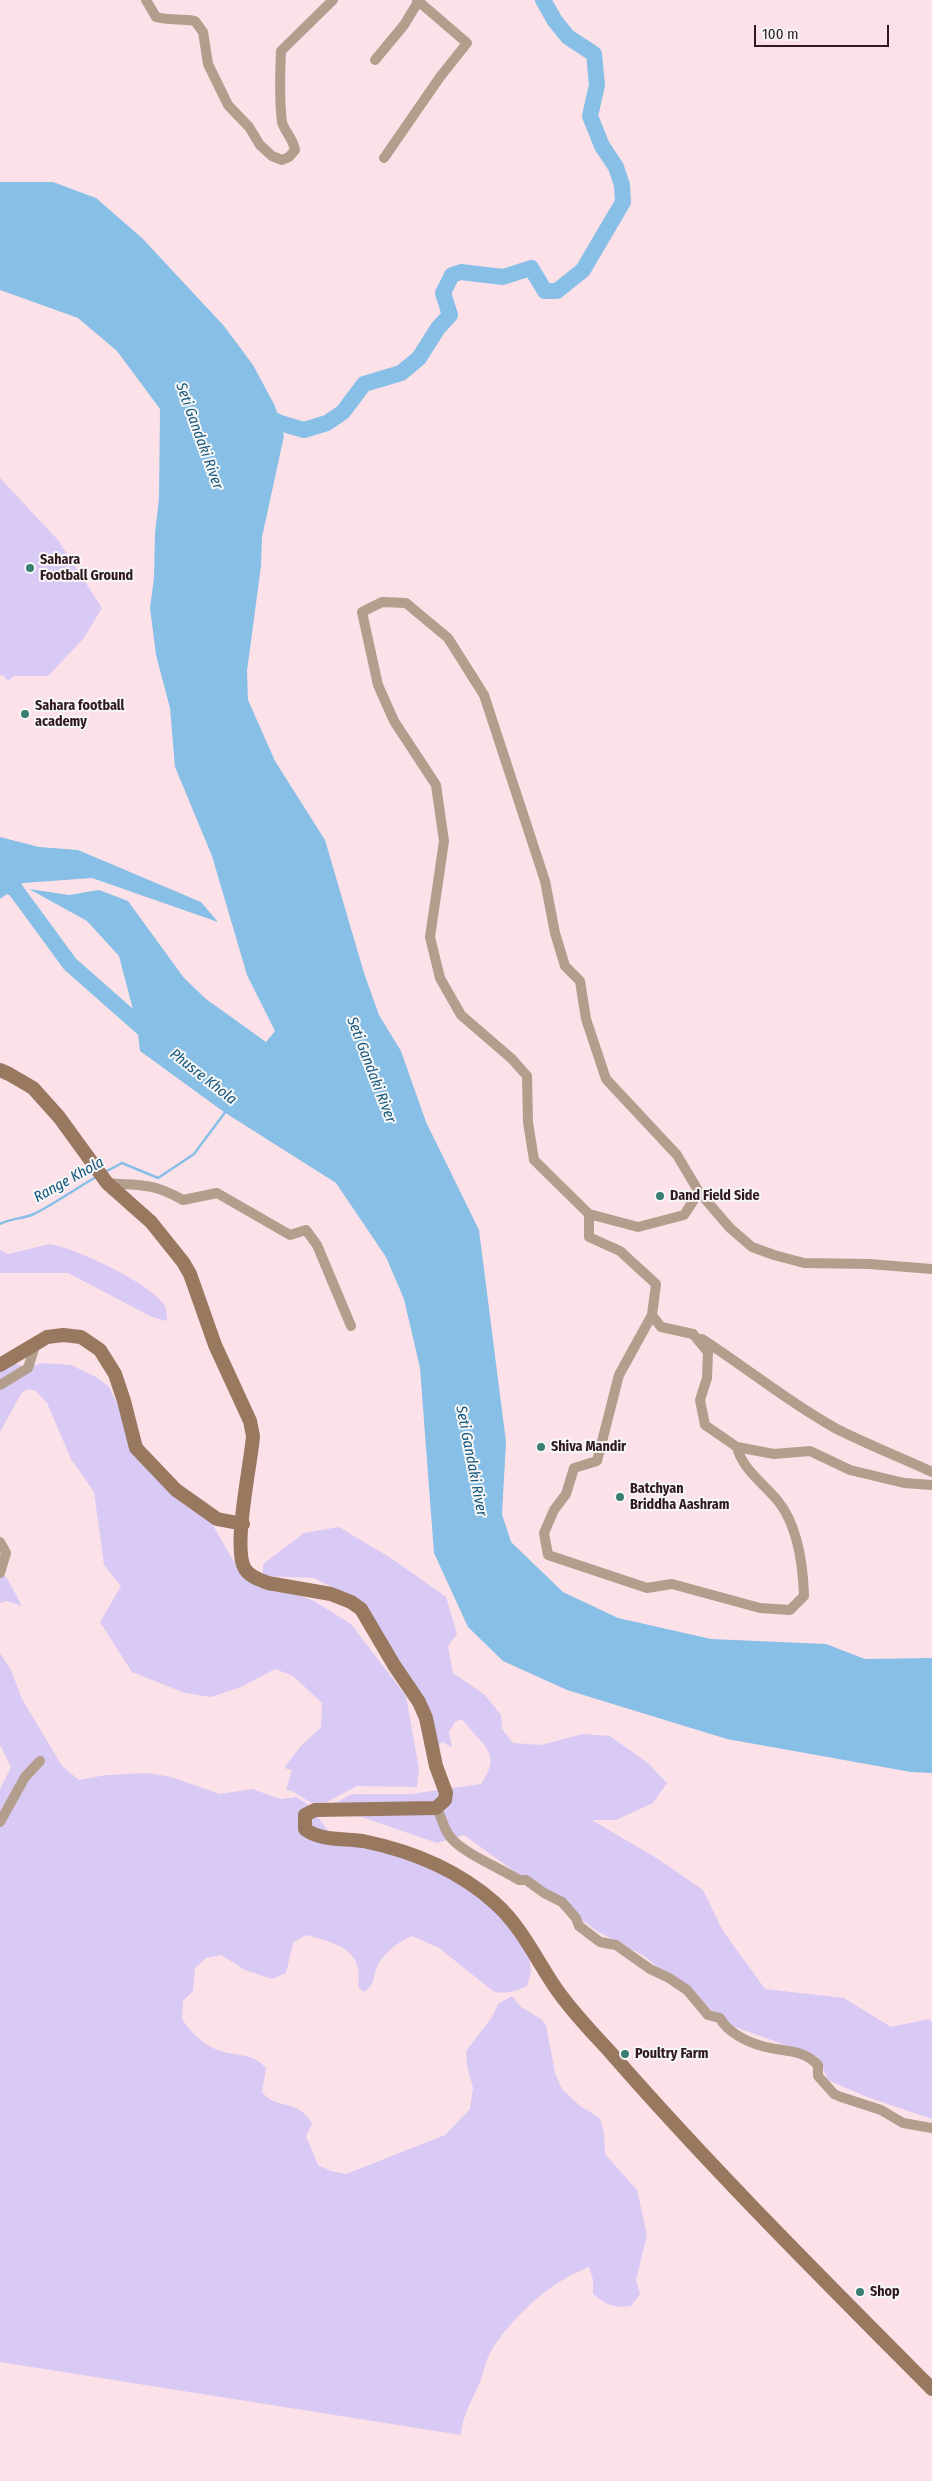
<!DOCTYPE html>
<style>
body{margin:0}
#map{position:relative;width:932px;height:2481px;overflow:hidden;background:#fce1e8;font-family:"Fira Sans Condensed",sans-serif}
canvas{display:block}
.scale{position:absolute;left:754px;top:25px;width:135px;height:22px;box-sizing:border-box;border:2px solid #301920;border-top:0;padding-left:6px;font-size:15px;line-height:18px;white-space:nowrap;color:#301920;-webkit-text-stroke:4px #f6f6f6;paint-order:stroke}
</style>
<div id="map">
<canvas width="932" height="2481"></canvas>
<div class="scale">100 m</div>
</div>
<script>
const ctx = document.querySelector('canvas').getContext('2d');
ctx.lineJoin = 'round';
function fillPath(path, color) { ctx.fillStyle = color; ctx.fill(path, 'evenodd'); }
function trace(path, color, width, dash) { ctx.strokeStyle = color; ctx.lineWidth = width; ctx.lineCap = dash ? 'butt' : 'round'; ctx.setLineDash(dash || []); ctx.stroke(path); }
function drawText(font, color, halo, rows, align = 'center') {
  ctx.font = font + ' "Fira Sans Condensed",sans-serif'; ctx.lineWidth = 4; ctx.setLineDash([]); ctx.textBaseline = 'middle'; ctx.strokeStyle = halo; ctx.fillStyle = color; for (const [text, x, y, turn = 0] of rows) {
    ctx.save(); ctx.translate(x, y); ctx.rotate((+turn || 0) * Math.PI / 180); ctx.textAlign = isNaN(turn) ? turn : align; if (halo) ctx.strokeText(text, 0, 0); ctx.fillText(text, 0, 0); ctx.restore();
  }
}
const green = new Path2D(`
 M0,478L58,540L102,608L84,638L48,676H14L8,681L4,676L0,675Z
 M50,1244C77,1249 151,1283 165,1306C167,1310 167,1317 167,1321L152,1317L68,1273H0V1250L8,1254Z
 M13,1363L28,1368L41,1363L71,1365L98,1378L109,1387L151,1474L186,1506L211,1522L233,1560L256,1579L314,1601L351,1624L406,1696L419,1769L417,1787L357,1786L327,1802L313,1804L292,1791L286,1790L292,1770L284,1768L300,1747L321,1727L322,1703L293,1676L275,1669L241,1687L211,1697L185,1693L132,1672L100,1622L121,1586L104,1565L94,1492L71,1459L47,1403L36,1391L29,1389L22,1392L0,1432V1366Z
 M339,1527L394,1560L446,1597L457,1634L448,1646L453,1673L485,1695L501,1715L502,1729L513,1743L541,1745L583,1734L610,1736L648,1763L667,1783L653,1803L616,1820H592L658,1859L703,1890L723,1931L765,1989L844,1998L891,2027L929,2019L932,2023V2119L867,2097L828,2080L818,2057L730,2025L644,1956L597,1931L464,1835L437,1843L330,1806L352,1794H411L481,1784C504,1752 481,1745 462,1719L455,1722L449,1732L452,1747L442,1742L434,1750L365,1603L314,1578L263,1576V1564L304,1533Z
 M2,1574L7,1578L22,1606L6,1601L0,1603V1577Z
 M0,1653L11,1670L22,1699L62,1766L79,1780L106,1775L148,1773L171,1777L220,1794L252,1789L281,1799L296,1797L309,1805L334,1839L377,1848L445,1873L502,1915L529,1957L531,1971L527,1986C518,1991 503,1995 493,1991L439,1948L412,1936C398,1942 384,1952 377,1967C372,1978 376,1985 363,1992L358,1986C364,1949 336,1943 306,1935L293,1943L286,1973L272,1979L245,1970L221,1955L206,1958L195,1968L193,1991L183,2001L182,2019C191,2033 207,2048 224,2052C240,2056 254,2054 266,2068L262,2092C276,2110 297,2098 312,2123L306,2136L318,2165L331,2171L346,2174L445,2135L470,2109L473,2088L467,2066L466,2051L492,2017L498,2004L512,1996L521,2007L541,2019L546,2025L555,2073L562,2089L580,2106L600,2118L604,2133L605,2154L637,2190L647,2235L636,2280L640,2294L631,2306C614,2308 606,2305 593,2294V2280L589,2267C551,2281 512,2317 491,2351C485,2361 484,2374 479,2384C472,2401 462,2416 461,2435L0,2362V1789L11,1767L0,1745Z`);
const water = new Path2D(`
 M0,182H53L96,198L142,238L224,326L253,365L275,406L284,436L262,537L261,566L247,671L248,700L275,761L325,840L364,973L379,1015L401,1051L426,1122L479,1230L506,1442L502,1514L511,1542L563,1592L618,1618L711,1639L826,1644L865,1659L932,1658V1773L911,1772L727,1739L567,1690L503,1661L468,1627L434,1553L420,1368L404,1299L386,1257L336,1183L224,1112L140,1051L137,1025L119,956L87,921L29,889L69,895L99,890L128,901L184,978L206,999L266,1042L275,1031L247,975L212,856L175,767L170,708L156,655L150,608L154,578L155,533L159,498L160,409L117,351L78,318L0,290Z
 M0,837L39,847L78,850L201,902L218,922L92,878L23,883L0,899Z`);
const stream = new Path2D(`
 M105,1172L122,1163L158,1178L194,1154L226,1111
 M0,1224C11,1218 23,1219 34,1214C56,1203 75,1189 96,1177`);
const river = new Path2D(`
 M260,413L280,423L304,430L327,423L343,412L364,384L401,373L419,358L438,328L450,315L443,293L452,275L461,272L503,277L531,268L545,291H557L583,270L623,202L622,185L616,167L602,146L590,116L597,85L594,54L568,37L555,21L543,0
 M0,882L15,889L70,964L155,1039`);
const minor = new Path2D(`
 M146,0L156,17C169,21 182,18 195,21L203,32L208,64L228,105L249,127L260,145L272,156L282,160L289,157L295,150C293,138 284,131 282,122C279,99 280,74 281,51L333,0
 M375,60L404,25L418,2
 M384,158L440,77L467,43L417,0
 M107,1183C142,1186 150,1182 183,1200L217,1193L290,1235L306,1230L317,1245L351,1326
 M699,1192L684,1215L638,1227L589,1214L534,1160L528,1122L527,1076L512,1059L461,1015L440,978L430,937L444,841L436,785L394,721L378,685L362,612L382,602L406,603L448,638L484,695L545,881L555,933L565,966L580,981L586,1019L606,1079L677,1155L699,1192L730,1228L752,1247L774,1255L804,1263L869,1264L932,1269
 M589,1214V1237L620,1251L656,1284L652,1315L619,1375L597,1461L574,1468L566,1494L554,1510L544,1533L548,1555L647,1588L672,1584L760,1608L790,1610L804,1596C803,1565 798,1526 778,1501C764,1484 742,1469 737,1447
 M652,1315L661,1327L693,1334L708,1352L707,1378L700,1400L705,1425L737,1447L774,1454L810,1451L850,1470L904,1483L932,1485
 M702,1339C747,1368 788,1402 835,1428C866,1444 900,1457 932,1472
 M0,1385L28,1368L35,1346
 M0,1542L6,1553L0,1573
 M436,1808C443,1818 443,1830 452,1839C465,1854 500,1868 519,1880H526L544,1893L562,1902L576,1918L579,1926L600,1942L616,1945L650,1969L669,1978L687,1990L708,2015L720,2018C727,2032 747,2042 762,2046C782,2052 802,2048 818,2065V2076L834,2094L841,2097L881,2110L903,2123L932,2128
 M0,1822L25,1777L40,1761`);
const secondary = new Path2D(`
 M0,1070L9,1074L33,1088L59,1117L107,1183L151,1222L183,1262L190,1274L215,1345L250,1421L253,1436C251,1464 232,1549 245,1569C250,1577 260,1580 268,1583L331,1594L351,1602L361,1609L394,1665L419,1702L426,1718L436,1766L446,1793L445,1800L436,1808L315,1810L305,1815V1829C320,1841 344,1838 363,1841C412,1851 457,1869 495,1903C521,1926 536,1959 555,1987C571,2011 592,2032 611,2053C713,2170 823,2279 932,2389
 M0,1365L47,1337L63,1335L81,1337L100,1350L115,1374L124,1401L136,1448L176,1490L217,1519L243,1524`);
const markers = [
 [30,568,5,"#3a7e71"],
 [25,714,5,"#3a7e71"],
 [660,1196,5,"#3a7e71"],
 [541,1447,5,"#3a7e71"],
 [620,1497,5,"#3a7e71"],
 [625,2054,5,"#3a7e71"],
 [860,2292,5,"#3a7e71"]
];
const poiNames = [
 ["Sahara",40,560],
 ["Football Ground",40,576],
 ["Sahara football",35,706],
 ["academy",35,722],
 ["Dand Field Side",670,1196],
 ["Shiva Mandir",551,1447],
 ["Batchyan",630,1489],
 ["Briddha Aashram",630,1505],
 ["Poultry Farm",635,2054],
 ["Shop",870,2292]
];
const waterNames = [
 ["Seti Gandaki River",199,436,70],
 ["Seti Gandaki River",371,1070,69],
 ["Phusre Khola",203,1077,38],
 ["Range Khola",69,1180,-29],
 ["Seti Gandaki River",471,1461,79]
];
fillPath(green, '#d8caf4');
fillPath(water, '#87bfe6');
trace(stream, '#87bfe6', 2.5);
trace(river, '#87bfe6', 16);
trace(minor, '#b39d8c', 10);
trace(secondary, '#98785f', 14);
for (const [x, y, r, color] of markers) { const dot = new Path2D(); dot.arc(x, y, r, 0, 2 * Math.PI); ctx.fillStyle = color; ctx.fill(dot); trace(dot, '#f6f6f6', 2); }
drawText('bold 14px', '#301920', '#f6f6f6', poiNames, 'left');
drawText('italic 15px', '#13557b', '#f6f6f6', waterNames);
</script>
